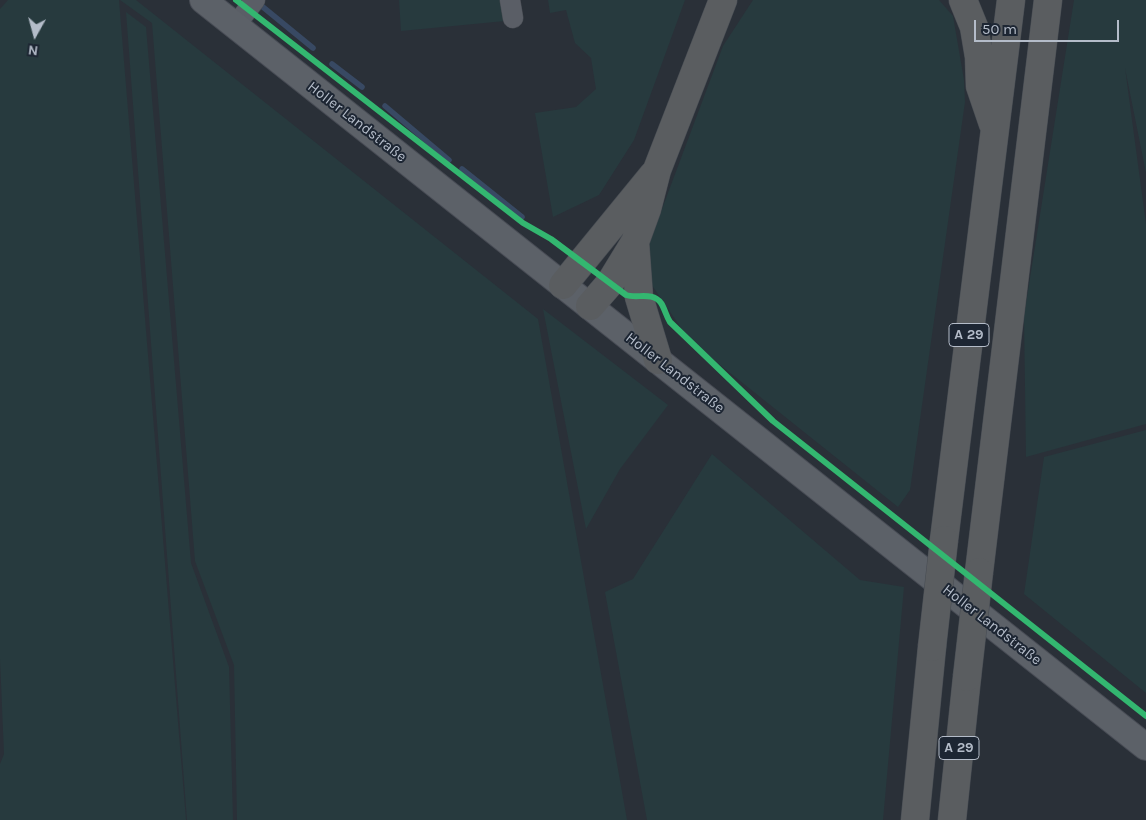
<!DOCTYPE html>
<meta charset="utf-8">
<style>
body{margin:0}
#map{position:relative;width:1146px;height:820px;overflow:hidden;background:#2a3038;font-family:Karla,sans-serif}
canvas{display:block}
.north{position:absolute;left:10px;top:10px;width:50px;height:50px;-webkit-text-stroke:4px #1d2633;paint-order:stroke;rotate:187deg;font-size:14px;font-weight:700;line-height:20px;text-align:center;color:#b4bcc9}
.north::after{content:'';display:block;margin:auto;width:18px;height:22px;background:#b4bcc9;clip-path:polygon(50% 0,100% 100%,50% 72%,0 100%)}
.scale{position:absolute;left:974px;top:20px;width:145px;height:22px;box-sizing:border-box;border:2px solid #b4bcc9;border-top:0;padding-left:6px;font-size:15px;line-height:18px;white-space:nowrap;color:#b4bcc9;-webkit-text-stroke:4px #1d2633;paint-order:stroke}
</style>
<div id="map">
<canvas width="1146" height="820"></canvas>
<div class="north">N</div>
<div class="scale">50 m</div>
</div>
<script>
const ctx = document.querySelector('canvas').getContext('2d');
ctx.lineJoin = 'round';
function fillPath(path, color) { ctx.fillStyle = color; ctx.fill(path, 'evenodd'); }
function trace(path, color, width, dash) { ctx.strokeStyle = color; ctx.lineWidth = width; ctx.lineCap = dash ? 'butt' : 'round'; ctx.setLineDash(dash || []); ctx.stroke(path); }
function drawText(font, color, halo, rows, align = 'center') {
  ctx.font = font + ' Karla,sans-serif'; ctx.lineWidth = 4; ctx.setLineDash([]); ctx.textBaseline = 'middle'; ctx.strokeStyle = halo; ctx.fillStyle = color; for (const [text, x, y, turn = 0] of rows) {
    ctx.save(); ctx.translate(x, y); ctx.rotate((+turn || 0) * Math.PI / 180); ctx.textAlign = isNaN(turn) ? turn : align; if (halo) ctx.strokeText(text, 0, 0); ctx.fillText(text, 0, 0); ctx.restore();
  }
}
const green = new Path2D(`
 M8,0H119L186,820H0V764L4,754L0,659V9Z
 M120,0H136L538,319L627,820H237L234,665L195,561L152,23Z
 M399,0H501L505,21L401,31Z
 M548,0H685L634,140L599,195L553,217L535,113L576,107L596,89L591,58L575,43L566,10L550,13Z
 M753,0H939L953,16L964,80L965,102L910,490L898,507L690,341L649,281L647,249L723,46Z
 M1074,0H1146V173L1125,68L1146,224V424L1026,457L1024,316Z
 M126,12L146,27L191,563L229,667L233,820H187Z
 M543,309L668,405L620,469L586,529Z
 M1146,430V693L1024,594L1044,457Z
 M712,454L860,580L904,587L883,820H647L605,592L633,579Z`);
const stream = new Path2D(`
 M258,3L313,48
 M332,64L362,87
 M385,106L449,160
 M462,169L522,217`);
const minor = new Path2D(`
 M510,0L513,18
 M235,26L255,0`);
const major = new Path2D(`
 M203,0L1146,747`);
const highway = new Path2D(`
 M963,0L974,27L979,57L980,86L993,124
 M635,242L639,297L658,360
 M563,285L653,175
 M590,306L610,283L635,242L647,209L657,170L723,0
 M944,540L1011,0
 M979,572L1048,0
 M915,820L932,647
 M952,820L967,677`);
const highwayBridge = new Path2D(`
 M932,647L944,540
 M967,677L979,572`);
const cycleway = new Path2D(`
 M236,0L523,223L551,239L626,295C637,299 652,291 661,303C665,309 666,316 670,322L773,421L1146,716`);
const shields = [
 [969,335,40],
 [959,748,40]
];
const shieldNames = [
 ["A 29",969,335],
 ["A 29",959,748]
];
const streetNames = [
 ["Holler Landstraße",357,122,38],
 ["Holler Landstraße",675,373,38],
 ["Holler Landstraße",992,625,38]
];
fillPath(green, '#273a3e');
trace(stream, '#384963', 5.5);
trace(minor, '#484c53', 21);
trace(major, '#484c55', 28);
trace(highway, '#474c53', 29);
trace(minor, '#5a5e66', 20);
trace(major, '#5c6168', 26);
trace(highway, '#5a5d60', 28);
trace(highwayBridge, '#474c53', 29, []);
trace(highwayBridge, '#5a5d60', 28);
trace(cycleway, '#33b770', 6);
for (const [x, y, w] of shields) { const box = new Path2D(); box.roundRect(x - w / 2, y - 11.5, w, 23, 4); ctx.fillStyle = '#1d2633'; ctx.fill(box); trace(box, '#b4bcc9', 1); }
drawText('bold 14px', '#b4bcc9', null, shieldNames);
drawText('15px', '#b4bcc9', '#1d2633', streetNames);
</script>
